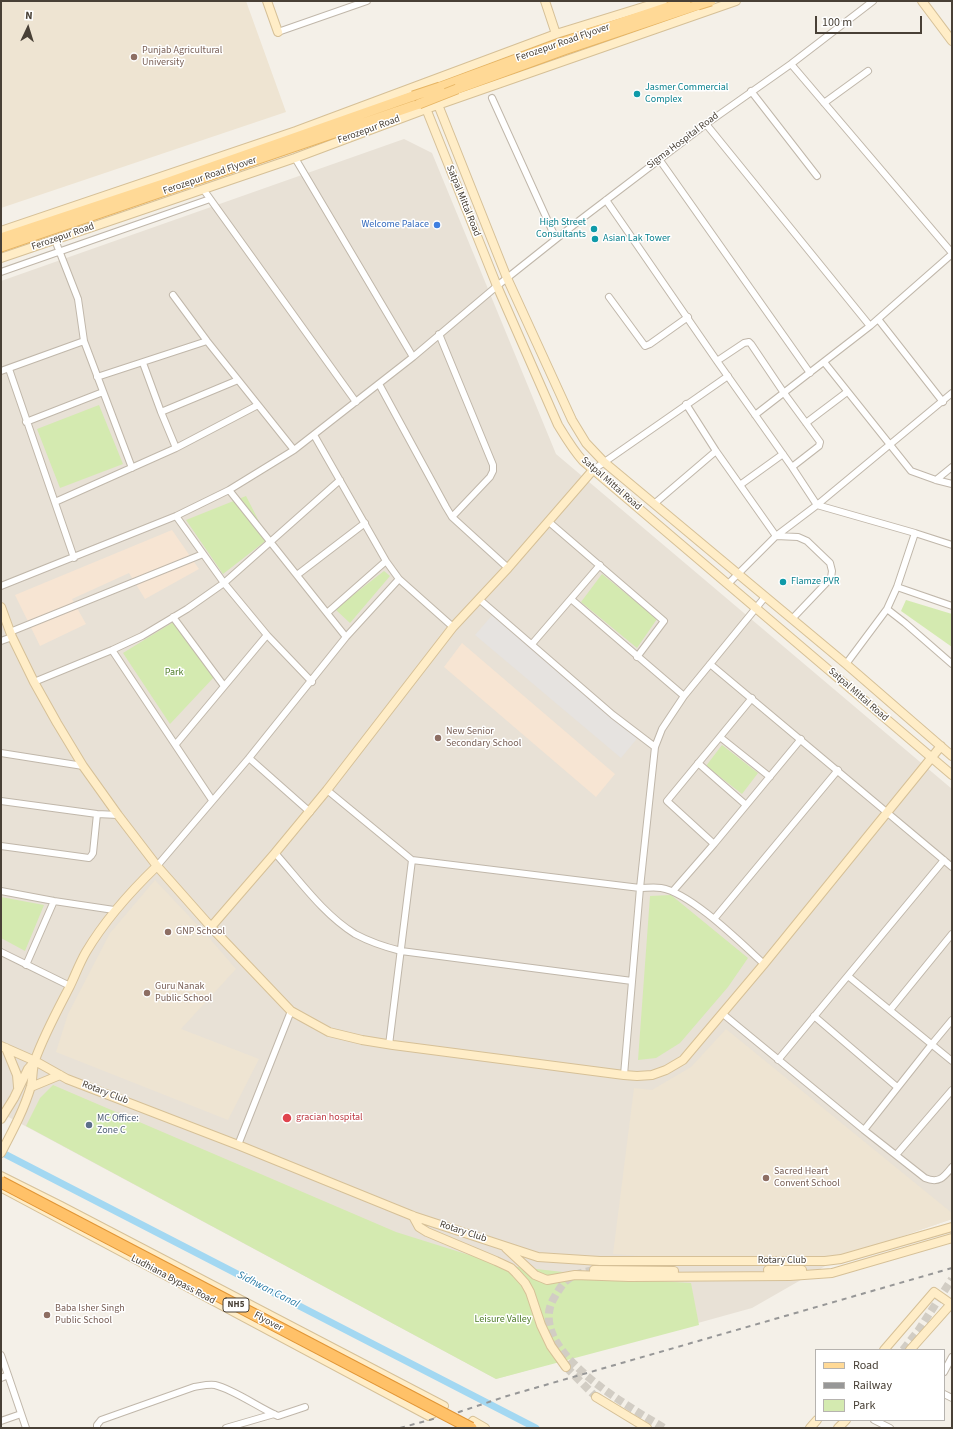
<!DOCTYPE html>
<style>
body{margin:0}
#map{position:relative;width:953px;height:1429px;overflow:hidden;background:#f4f0e8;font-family:"Source Sans 3",sans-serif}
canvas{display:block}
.frame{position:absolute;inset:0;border:2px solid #484036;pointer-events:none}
.legend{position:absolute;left:815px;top:1349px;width:130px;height:72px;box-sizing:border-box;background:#fff;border:1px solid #b6b3af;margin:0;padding:5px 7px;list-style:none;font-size:12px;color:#484036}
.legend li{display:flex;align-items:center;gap:8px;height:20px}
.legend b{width:20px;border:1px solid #b6b3af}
.north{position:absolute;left:8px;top:8px;width:40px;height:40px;-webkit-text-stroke:3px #fff;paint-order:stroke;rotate:4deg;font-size:11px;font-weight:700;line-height:16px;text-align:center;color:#484036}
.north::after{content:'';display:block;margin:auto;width:14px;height:18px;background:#484036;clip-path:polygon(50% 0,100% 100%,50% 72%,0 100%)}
.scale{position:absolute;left:815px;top:16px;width:107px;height:18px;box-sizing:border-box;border:2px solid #484036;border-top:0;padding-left:5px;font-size:12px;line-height:14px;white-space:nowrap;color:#484036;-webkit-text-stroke:3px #fff;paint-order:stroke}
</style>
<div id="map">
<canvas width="953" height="1429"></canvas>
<div class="frame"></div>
<ul class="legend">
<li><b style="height:5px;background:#ffd996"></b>Road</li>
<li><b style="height:5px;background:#979797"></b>Railway</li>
<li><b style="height:11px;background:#d4eab0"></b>Park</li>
</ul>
<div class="north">N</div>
<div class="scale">100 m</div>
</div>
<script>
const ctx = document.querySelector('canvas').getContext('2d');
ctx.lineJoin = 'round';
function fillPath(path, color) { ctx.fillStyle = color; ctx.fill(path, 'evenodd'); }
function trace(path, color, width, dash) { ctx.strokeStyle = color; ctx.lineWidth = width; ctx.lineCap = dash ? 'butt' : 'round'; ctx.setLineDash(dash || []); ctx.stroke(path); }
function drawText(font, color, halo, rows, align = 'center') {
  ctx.font = font + ' "Source Sans 3",sans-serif'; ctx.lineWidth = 3; ctx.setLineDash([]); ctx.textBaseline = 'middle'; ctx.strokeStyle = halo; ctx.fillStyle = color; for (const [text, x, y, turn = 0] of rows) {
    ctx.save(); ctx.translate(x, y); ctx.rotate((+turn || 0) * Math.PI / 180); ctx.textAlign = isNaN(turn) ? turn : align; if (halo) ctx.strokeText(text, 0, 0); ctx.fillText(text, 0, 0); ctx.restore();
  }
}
const residential = new Path2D(`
 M404,139L432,153L556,454L952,789V1219L841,1257L752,1308L496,1379L1,1113V281Z`);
const commercial = new Path2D(`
 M172,530L199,569L145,599L129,573L72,599L86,624L40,646L15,595Z
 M462,643L615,774L596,797L444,667Z`);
const education = new Path2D(`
 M1,1H246L286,112L1,208Z
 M155,880L205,933L236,969L181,1029L259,1059L228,1120L56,1052L68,1014L110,933Z
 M726,1029L952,1213V1219L841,1257L696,1260L613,1254L634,1088L652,1090L691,1067Z`);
const green = new Path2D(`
 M99,405L123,464L60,488L37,429Z
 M246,496L268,539L223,574L186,520Z
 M384,571L390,576L350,623L335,609Z
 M602,574L657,619L637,648L581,602Z
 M906,600L952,614V647L901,611Z
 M175,621L215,676L170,724L123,653Z
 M722,745L758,773L742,794L706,766Z
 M671,895L748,958L728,987L680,1043L656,1058L638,1060L650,896Z
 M1,897L44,905L25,951L1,938Z
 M53,1085L396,1232L501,1265L625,1279L691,1283L699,1325L496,1379L26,1126L40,1098Z`);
const parking = new Path2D(`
 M494,613L640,735L621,758L475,635Z`);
const canal = new Path2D(`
 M1,1152L536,1428`);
const secondaryTunnel = new Path2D(`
 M594,1270C570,1275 566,1277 554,1298C524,1349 630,1407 664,1428
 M903,1350L918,1331L952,1279
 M566,1367L596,1397`);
const street = new Path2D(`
 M278,32L367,1
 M791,64L952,253
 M751,91L817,176
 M492,98L556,239
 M824,103L868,71
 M706,124L870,326
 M295,158L413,357
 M659,159L810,373
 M203,189L356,402
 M606,200L717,361L792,467L817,505L915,533L897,587L887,609L846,664
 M55,240L78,299L84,341L132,468
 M1,272L210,199
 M173,295L207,341L294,450
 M609,297L645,346L650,344L688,317
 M878,319L943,402
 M439,334L493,465V471L490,477L452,517
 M717,361L744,343L749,342L751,344L784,393L820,442L819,446L792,467
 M824,362L911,471L936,480L952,484
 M143,363L161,412L176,448
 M9,369L74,558
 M1,371L84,341
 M97,377L207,341
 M379,384L446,507L452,517L508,568
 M686,404L716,451L776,536L798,537L807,541L830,563L832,571L831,578L792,619
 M161,412L238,380
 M755,415L870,326L952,254
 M26,422L103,392
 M806,423L847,392
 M314,435L386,561L399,579
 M593,470L728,376
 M936,480L952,467
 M740,485L783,454
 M229,490L346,637
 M55,502L176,448L258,405
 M654,504L716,451
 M176,516L224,583L267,635
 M549,522L664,621L637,657
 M915,533L952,545
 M297,575L365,523
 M728,584L776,536L817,505L952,393
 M1,586L176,516L229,490L294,450L413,357L497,286L580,220L706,124L791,64L873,1
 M897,587L952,606
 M479,599L613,715L655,747
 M571,599L684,696
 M887,609L905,623L952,664
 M327,613L386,561
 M173,617L224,686
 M10,632L203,554
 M1,641L12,637
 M532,644L600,565
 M112,650L212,800
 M710,664L952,867
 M34,682L112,650L142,636L187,609L224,583L340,480
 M752,698L667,801L714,844L801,739
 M720,737L770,777
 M176,744L267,635L312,682
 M1,753L83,766
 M249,758L310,812
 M698,763L746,805
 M327,790L412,860L640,888C646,888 654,887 661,888C691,893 741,943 764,964
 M1,801L97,814L118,815
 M1,846L89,858L91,856L93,853L97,814
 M275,853C300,881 323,914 355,934C370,942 385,947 401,951L632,981
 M157,866L249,758L346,637L399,579L453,627
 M1,891L54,901L114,910
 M673,891L714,844
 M714,919L838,770
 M1,952L70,986
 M26,965L54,901
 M848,976L952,1061
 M890,1010L952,934
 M723,1014L864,1130L932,1044L952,1020
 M814,1016L897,1087
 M389,1045L412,860
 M778,1060L944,860
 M624,1075L640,888L655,747L662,729L684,696L765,597
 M864,1130L925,1178C939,1184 944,1177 952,1167
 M238,1145L291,1011
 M896,1155L952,1090
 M1,1355L8,1375L1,1378
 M944,1372L952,1357
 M8,1375L26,1428
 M944,1394L952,1398
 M874,1420L890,1428
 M1,1421L21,1414
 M97,1428V1425L101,1420L194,1387C201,1386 208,1384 215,1385C235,1390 259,1408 278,1416L305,1407
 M226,1428L274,1414`);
const secondary = new Path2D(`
 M267,1L278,32
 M545,1L556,34
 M922,1L952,41
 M429,82L507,278L572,420L586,443L604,462L846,664L952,756
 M417,86L497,286L558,425C566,438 573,450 583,461L952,775
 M1,231L296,131L556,34L663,1
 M1,258L295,158L426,109L736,1
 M1,607L12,637L34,682L57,723L83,766L118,815L157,866L211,927L291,1011L329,1032L362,1040L393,1045L624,1075L637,1076L652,1075L666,1070L683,1060L764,964L941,746
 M211,927L275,853L327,790L453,627L508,568L593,470
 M1,1046L35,1061L67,1079L238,1145L413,1216L538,1257L600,1261H825L841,1259L952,1227
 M6,1048L17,1075L18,1087
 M31,1087L60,1075
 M1,1119L14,1098L28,1069L35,1061
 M1,1153C12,1132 24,1110 31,1086C33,1078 32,1068 35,1060C44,1035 57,1011 69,988C75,976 79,964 86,952C105,920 130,892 157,866
 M1,1176L61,1206L444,1406L429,1416L2,1188
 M413,1216L419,1227L427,1232L496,1261L511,1268L516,1273L525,1283L530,1292L541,1325L551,1346L566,1367
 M506,1248L535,1275L547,1280L575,1275L629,1277L790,1276L832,1273L952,1238
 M594,1270L674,1271
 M768,1270H802
 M884,1350L934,1292L951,1304L910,1350
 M596,1397L647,1428
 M467,1428L473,1421L485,1428
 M810,1428L817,1420
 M838,1428L846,1420`);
const primary = new Path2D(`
 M440,87L560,43L686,1
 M457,89L564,50L698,5
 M1,238L163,184L413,96
 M1,247L419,104`);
const rail = new Path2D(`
 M400,1428L459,1412L507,1396L952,1268`);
const primaryBridge = new Path2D(`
 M698,5L711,1
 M413,96L440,87
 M419,104L457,89`);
const highwayBridge = new Path2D(`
 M1,1182L471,1428`);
const markers = [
 [134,57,4,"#8d6e63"],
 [637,94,4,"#0f9aa8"],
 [437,225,4,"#3f7fe0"],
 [594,229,4,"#0f9aa8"],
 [595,239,4,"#0f9aa8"],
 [783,582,4,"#0f9aa8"],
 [438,738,4,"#8d6e63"],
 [168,932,4,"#8d6e63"],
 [147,993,4,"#8d6e63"],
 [287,1118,5,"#e0444e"],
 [89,1125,4,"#5c6f8a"],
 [766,1178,4,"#8d6e63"],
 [47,1315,4,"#8d6e63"]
];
const shields = [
 [236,1305,26]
];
const shieldNames = [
 ["NH5",236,1305]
];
const streetNames = [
 ["Ferozepur Road Flyover",563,43,-19],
 ["Ferozepur Road",369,130,-20],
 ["Sigma Hospital Road",683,141,-37],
 ["Ferozepur Road Flyover",210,176,-19],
 ["Satpal Mittal Road",463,201,68],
 ["Ferozepur Road",63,237,-19],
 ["Satpal Mittal Road",611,484,41],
 ["Satpal Mittal Road",858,695,41],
 ["Rotary Club",105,1093,21],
 ["Rotary Club",463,1232,18],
 ["Rotary Club",782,1261],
 ["Ludhiana Bypass Road",173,1280,28],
 ["Flyover",268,1322,28]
];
const educationNames = [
 ["Punjab Agricultural",142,51],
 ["University",142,63],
 ["New Senior",446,732],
 ["Secondary School",446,744],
 ["GNP School",176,932],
 ["Guru Nanak",155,987],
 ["Public School",155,999],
 ["Sacred Heart",774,1172],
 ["Convent School",774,1184],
 ["Baba Isher Singh",55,1309],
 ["Public School",55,1321]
];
const cultureNames = [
 ["Jasmer Commercial",645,88],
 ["Complex",645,100],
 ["High Street",586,223,"right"],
 ["Consultants",586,235,"right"],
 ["Asian Lak Tower",603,239],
 ["Flamze PVR",791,582]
];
const shopNames = [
 ["Welcome Palace",429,225]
];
const parkNames = [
 ["Park",174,673],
 ["Leisure Valley",503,1320]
];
const healthNames = [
 ["gracian hospital",296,1118]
];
const serviceNames = [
 ["MC Office:",97,1119],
 ["Zone C",97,1131]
];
const waterNames = [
 ["Sidhwan Canal",268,1290,27]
];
fillPath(residential, '#e8e1d6');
fillPath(commercial, '#f7e5d3');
fillPath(education, '#eee4d2');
fillPath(green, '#d4eab0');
fillPath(parking, '#e6e3e0');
trace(canal, '#a3d8f2', 7);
trace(secondaryTunnel, '#d2cdc4', 8, [8, 4]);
trace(street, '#c0b7aa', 8);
trace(secondary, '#d6c097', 10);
trace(primary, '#e7b564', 11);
trace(street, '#fff', 6);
trace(secondary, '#ffedc7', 8);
trace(primary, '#ffd996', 9);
trace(rail, '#979797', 2, [5, 5]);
trace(primaryBridge, '#e7b564', 11, []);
trace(highwayBridge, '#e19535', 13, []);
trace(primaryBridge, '#ffd996', 9);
trace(highwayBridge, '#ffc168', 11);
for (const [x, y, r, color] of markers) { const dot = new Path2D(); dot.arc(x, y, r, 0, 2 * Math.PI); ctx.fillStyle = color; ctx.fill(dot); trace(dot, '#fff', 1.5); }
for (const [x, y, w] of shields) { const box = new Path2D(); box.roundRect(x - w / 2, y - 7, w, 14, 3); ctx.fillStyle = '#fff'; ctx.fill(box); trace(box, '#484036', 1); }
drawText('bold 9px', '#484036', null, shieldNames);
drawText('10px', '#484036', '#fff', streetNames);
drawText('10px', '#785e54', '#fff', educationNames, 'left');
drawText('10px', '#0d838f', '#fff', cultureNames, 'left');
drawText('10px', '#366cbe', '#fff', shopNames, 'right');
drawText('10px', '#4e7c28', '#fff', parkNames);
drawText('10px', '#be3a42', '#fff', healthNames, 'left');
drawText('10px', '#4e5e75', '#fff', serviceNames, 'left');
drawText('italic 11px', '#297ba6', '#fff', waterNames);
</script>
